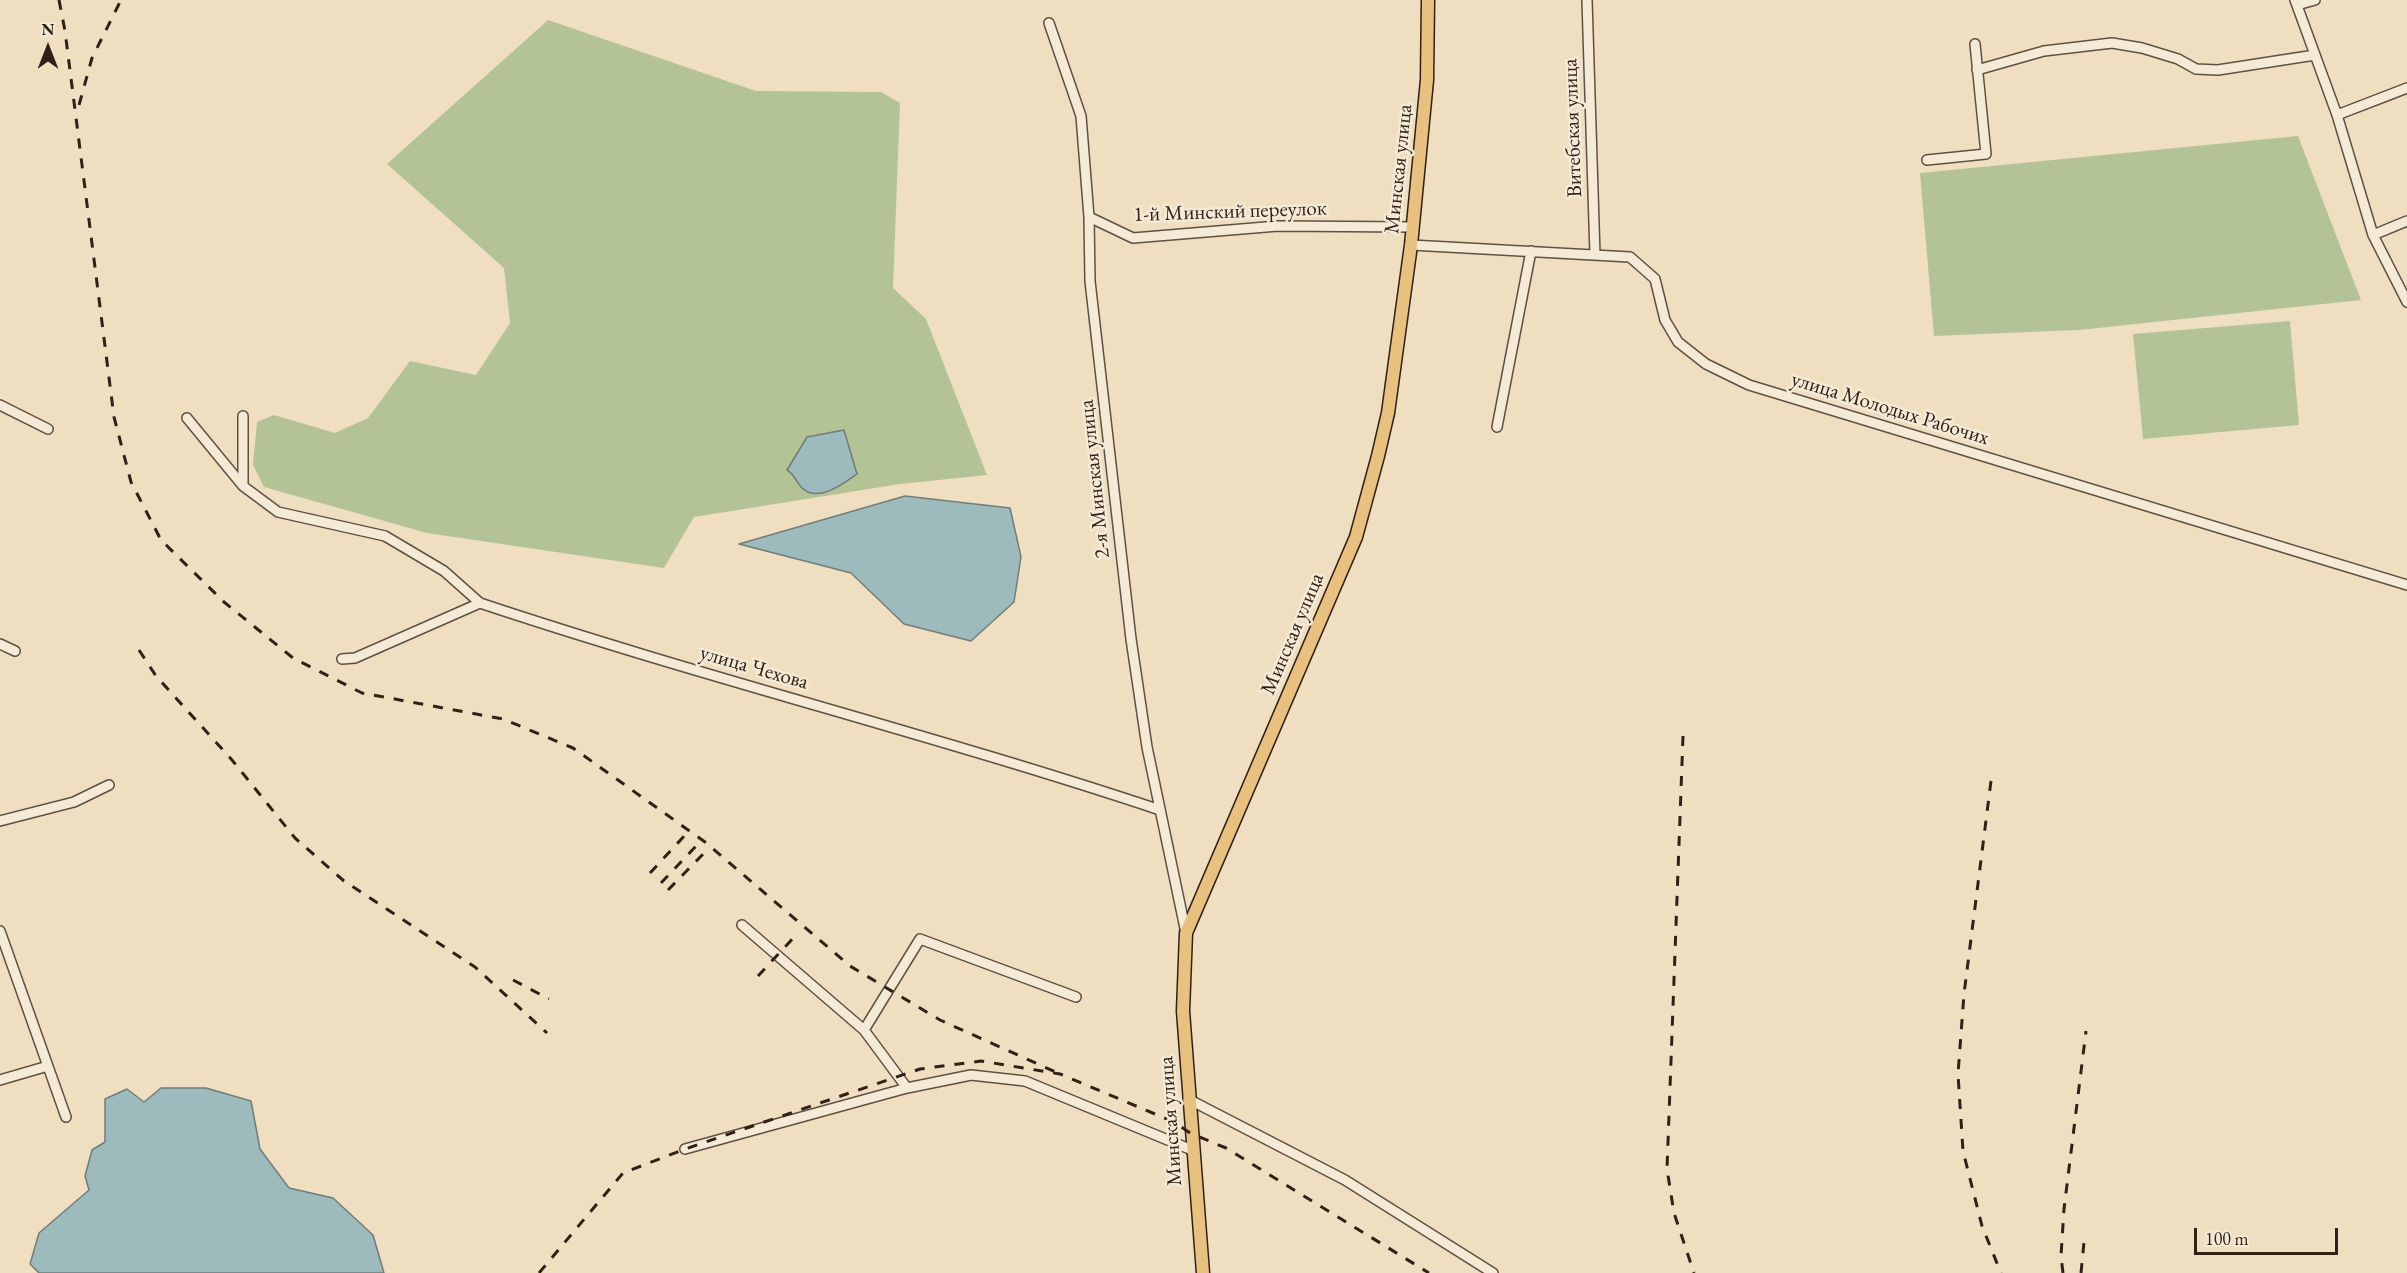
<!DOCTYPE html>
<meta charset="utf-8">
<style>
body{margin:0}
#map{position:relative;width:2407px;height:1273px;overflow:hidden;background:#efdfc0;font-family:"EB Garamond",serif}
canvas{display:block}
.north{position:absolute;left:18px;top:18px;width:60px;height:60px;-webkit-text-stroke:4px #f5ead6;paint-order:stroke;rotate:0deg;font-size:16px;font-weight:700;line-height:24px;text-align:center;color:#312018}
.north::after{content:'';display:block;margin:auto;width:21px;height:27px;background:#312018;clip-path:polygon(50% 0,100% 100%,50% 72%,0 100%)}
.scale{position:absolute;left:2194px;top:1228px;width:144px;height:27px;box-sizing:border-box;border:3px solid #312018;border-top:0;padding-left:8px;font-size:18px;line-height:21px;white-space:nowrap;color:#312018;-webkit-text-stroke:4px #f5ead6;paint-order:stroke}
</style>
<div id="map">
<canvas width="2407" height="1273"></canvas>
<div class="north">N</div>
<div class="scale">100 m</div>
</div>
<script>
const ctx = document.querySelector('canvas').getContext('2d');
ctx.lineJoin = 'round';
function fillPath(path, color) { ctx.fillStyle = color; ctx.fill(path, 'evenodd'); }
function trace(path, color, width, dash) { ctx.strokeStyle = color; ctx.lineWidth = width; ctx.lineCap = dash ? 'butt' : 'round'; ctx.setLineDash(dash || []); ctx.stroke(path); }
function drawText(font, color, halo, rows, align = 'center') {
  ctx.font = font + ' "EB Garamond",serif'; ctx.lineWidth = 5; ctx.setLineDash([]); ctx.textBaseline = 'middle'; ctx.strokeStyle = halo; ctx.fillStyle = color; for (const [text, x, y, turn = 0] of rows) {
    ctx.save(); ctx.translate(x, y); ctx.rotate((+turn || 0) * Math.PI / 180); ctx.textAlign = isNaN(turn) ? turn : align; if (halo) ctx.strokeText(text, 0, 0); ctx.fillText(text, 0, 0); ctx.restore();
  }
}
const green = new Path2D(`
 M548,20L756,91L881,92L900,103L893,288L926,319L987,475L900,484L694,517L664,568L427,533L264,487L253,465L257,422L274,415L335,433L368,418L410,361L476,375L510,323L504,268L387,164Z
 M2298,136L2361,300L2079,330L1934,336L1920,173Z
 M2290,321L2299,425L2143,439L2133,334Z`);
const water = new Path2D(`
 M844,430L857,474C843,484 817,504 801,487C795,480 795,475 787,470L807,437Z
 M905,496L1010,508L1021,557L1014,602L971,641L904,624L851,573L739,544Z
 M161,1088H206L251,1101L260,1149L289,1188L333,1198L373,1235L384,1273H39L30,1264L39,1233L89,1190L85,1176L92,1150L105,1142V1099L127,1089L144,1102Z`);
const minor = new Path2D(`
 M1587,0L1595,255
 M2295,0L2337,115L2373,235L2407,302
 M2297,5L2315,0
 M1049,23L1081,116L1089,217L1090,281L1131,639L1147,747L1186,933
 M1977,70L2044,51L2112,43L2142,48L2178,59L2196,69L2218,70L2315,55
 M2337,115L2407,88
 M1927,160L1986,154L1975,44
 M1089,217L1133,238L1278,226L1413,227
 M2373,235L2407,221
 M1411,245L1630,257L1655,279L1665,320L1678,342L1706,364L1749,385L2407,585
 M0,405L48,429
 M243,416V486L278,512L385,536L444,571L480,603
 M187,418L243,486
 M1497,427L1531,251
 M0,644L15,651
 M342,659L355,658L480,603C705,678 935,735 1160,810
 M0,821L74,802L109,785
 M742,925L864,1030
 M0,931L66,1117
 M0,1080L48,1066
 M907,1088L864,1030L920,939L1076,997
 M1188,1099L1345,1180L1493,1273
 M685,1149L907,1088L971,1075L1025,1081L1192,1150`);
const major = new Path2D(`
 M1203,1273L1183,1011L1186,933L1356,537L1378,456L1388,413L1411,245L1427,80L1428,0`);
const rail = new Path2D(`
 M59,0L65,31L114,417L131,482L161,540L224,602L293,658L362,693L503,719L573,748L705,842L850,966L940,1020L1060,1074
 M79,105L92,58L121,0
 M139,650L156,676L232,760L295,838L344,881L475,967L547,1033
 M1683,736L1667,1169L1674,1213L1694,1273
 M1991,781L1964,994L1958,1074L1963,1151L1982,1226L2001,1273
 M650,873L687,833
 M661,883L698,844
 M668,890L708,849
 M758,976L797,934
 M513,980L549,999
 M539,1273L623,1173L685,1149L920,1069L981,1061L1060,1074L1174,1122L1190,1133L1226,1148L1429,1273
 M2063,1273L2061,1256L2064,1209L2086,1031
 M2081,1273L2084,1242`);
const streetNames = [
 ["Витебская улица",1573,128,-92],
 ["Минская улица",1399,169,-84],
 ["1-й Минский переулок",1230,212,-2],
 ["улица Молодых Рабочих",1890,409,17],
 ["2-я Минская улица",1095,479,-96],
 ["Минская улица",1293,634,-67],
 ["улица Чехова",754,668,16],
 ["Минская улица",1171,1121,-94]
];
fillPath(green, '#b4c396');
fillPath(water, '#9dbabc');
trace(water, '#727c7a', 1.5);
trace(minor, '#605042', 12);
trace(major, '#312018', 15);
trace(minor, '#f5ead6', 9);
trace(major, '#e8c080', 12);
trace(rail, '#312018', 3, [10, 10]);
drawText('21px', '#312018', '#f5ead6', streetNames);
</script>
